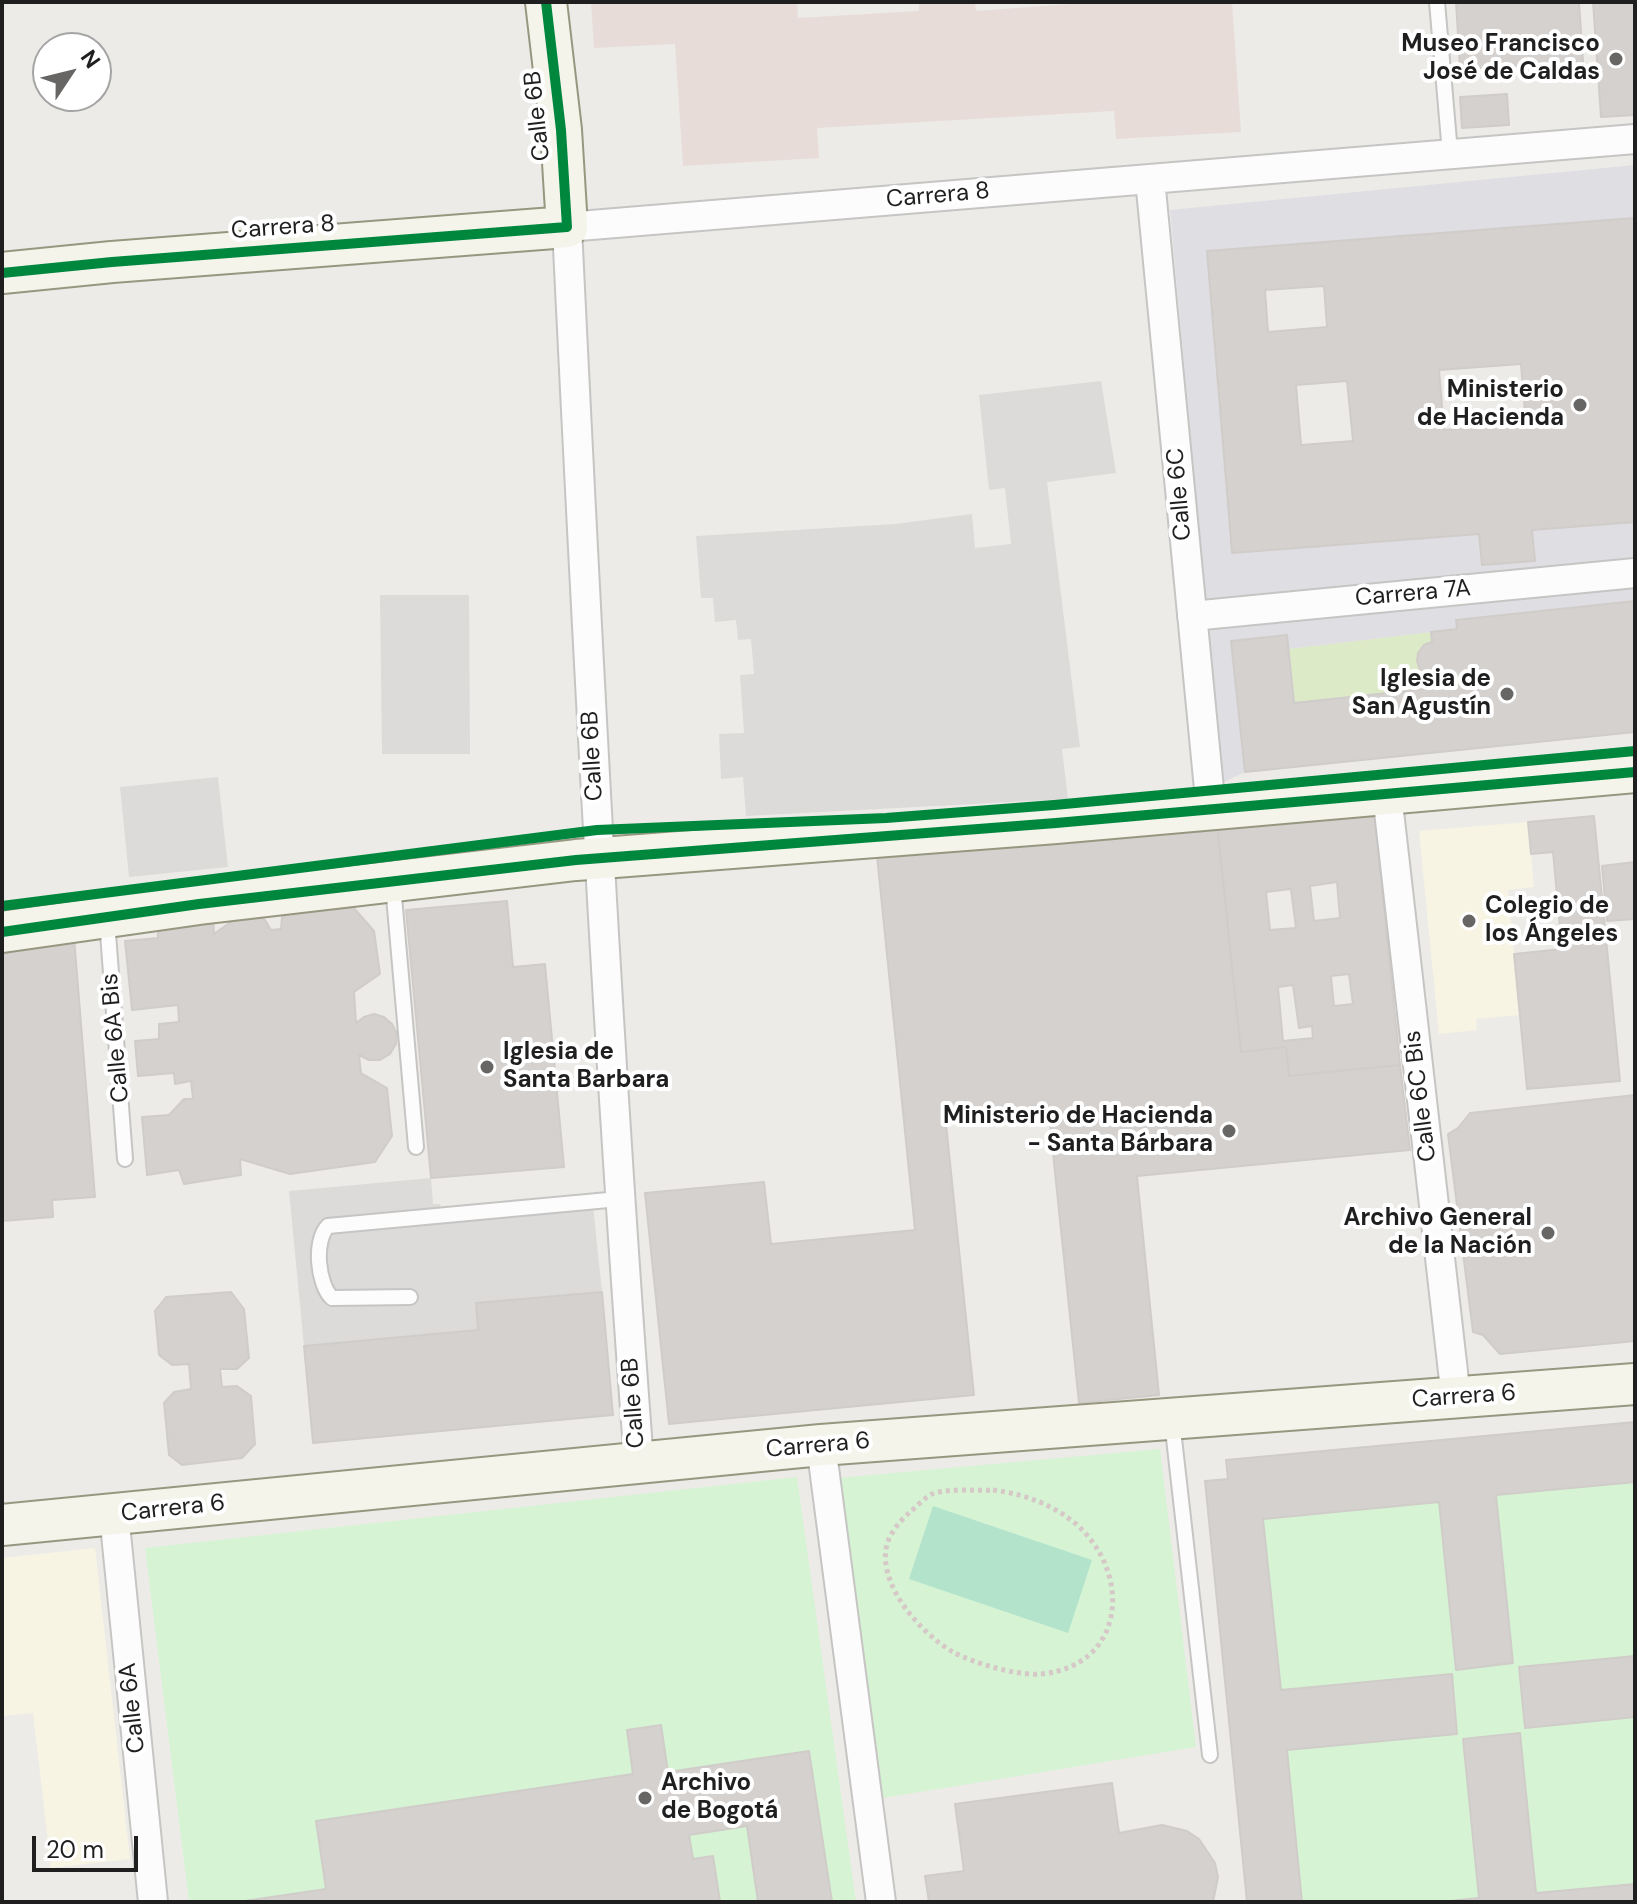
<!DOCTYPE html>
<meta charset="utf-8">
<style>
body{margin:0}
#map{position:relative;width:1637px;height:1904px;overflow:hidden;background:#edebe8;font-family:"DM Sans",sans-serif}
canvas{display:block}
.frame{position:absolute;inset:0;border:4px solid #1f1f1f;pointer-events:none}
.north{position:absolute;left:32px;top:32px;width:80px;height:80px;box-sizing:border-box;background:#fff;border:2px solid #a5a5a5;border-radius:50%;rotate:55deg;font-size:22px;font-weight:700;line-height:32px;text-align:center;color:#1f1f1f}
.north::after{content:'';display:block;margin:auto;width:28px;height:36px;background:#676665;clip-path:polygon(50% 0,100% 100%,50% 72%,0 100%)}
.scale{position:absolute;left:32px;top:1836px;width:106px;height:36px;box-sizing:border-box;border:4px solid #1f1f1f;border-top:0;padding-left:10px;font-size:24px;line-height:28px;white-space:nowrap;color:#1f1f1f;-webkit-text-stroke:6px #fff;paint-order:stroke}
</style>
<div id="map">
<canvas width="1637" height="1904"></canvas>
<div class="frame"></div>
<div class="north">N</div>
<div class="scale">20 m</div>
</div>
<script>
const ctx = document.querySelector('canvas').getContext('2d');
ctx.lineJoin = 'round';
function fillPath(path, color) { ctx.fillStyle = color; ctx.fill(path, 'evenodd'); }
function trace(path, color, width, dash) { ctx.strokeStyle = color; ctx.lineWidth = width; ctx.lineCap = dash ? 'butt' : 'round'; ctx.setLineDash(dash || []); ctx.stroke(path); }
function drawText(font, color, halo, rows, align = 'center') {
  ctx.font = font + ' "DM Sans",sans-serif'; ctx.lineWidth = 8; ctx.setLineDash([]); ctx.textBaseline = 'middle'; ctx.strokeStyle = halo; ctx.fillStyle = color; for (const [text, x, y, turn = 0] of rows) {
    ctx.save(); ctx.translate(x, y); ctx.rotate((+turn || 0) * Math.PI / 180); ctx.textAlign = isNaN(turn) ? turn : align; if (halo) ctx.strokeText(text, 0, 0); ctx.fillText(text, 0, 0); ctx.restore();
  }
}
const residential = new Path2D(`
 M1101,381L1116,473L1047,482L1080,747L1062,749L1068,799L746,816L743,777L721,779L719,734L744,733L740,675L754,674L751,639L738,640L736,620L715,622L713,598H701L696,536L895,524L972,514L975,548L1011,544L1005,488L989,490L979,395Z
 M380,595H469L470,754H382Z
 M218,777L228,867L129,877L120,787Z
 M431,1178L433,1204H440L441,1209L592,1196L602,1292L477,1303L478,1330L304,1346L289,1191Z`);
const education = new Path2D(`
 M1528,822L1534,887L1508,890L1520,1015L1476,1019L1477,1030L1439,1034L1419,831Z
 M95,1548L130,1859L51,1868L33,1713L2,1716V1558Z`);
const military = new Path2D(`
 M591,2H797L798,18L919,11V2H975L976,11L1098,2H1232L1241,132L1116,139L1114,111L817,128L819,158L683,166L675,44L594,48Z`);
const grass = new Path2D(`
 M1431,632L1432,642L1424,645L1418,653L1420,670L1436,677L1462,675L1463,685L1294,703L1288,649Z`);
const park = new Path2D(`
 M1160,1449L1196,1747L883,1798L837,1478Z
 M797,1477L856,1902H189L145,1548Z
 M1635,1482V1656L1519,1668L1525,1728L1635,1717V1884L1536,1893L1519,1733L1463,1739L1479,1898L1440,1902H1302L1287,1750L1457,1734L1452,1674L1281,1690L1263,1519L1439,1502L1456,1670L1513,1663L1496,1495Z`);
const pitch = new Path2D(`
 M933,1506L1092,1560L1068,1633L909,1579Z`);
const plaza = new Path2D(`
 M1635,165V218L1207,252L1231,553L1479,534L1482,565L1534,561L1532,530L1635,522V601L1457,620V629L1288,649L1286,635L1231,641L1245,772L1222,783L1170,210Z`);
const building = new Path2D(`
 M1456,2H1579L1583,62L1460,69Z
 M1593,2H1635V115L1601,117Z
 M1507,94L1509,125L1462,128L1460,97Z
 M1635,218V522L1532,530L1535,561L1482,565L1479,534L1232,553L1207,251ZM1324,286L1327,327L1268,332L1265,290ZM1521,364L1526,424L1444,430L1439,370ZM1347,381L1353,441L1301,445L1296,385Z
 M1635,601V732L1245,772L1231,641L1287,635L1294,703L1463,685L1462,675L1436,677L1428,675L1420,670L1417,661L1418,653L1424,645L1432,642L1431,632L1457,629L1456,620Z
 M1374,808L1400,1065L1289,1076L1286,1047L1241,1052L1217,824ZM1337,882L1340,918L1314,921L1310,886ZM1291,889L1296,928L1270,930L1266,892ZM1349,974L1353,1004L1334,1006L1331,976ZM1293,985L1299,1028L1312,1026L1313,1038L1283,1041L1278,987Z
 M1594,816L1620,1081L1527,1089L1514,954L1562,949L1553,852L1531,854L1528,822Z
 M1217,824L1241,1052L1286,1047L1289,1076L1400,1065L1410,1150L1137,1176L1159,1395L1079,1403L1048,1105L945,1114L974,1395L669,1424L645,1193L764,1182L771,1244L915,1230L877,856Z
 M1635,862V919L1607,921L1602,866Z
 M507,901L513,967L545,964L564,1167L431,1178L406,910Z
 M353,907L374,931L380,974L354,992L356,1023L364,1017L374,1014L384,1017L392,1024L397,1034L396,1044L390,1054L380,1060H369L359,1055L361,1073L387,1088L392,1136L375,1162L290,1174L240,1159L241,1175L184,1184L179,1170L147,1175L142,1117L169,1115L184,1099H193L191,1081L175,1084L174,1073L138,1076L135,1041L159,1039V1024L179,1022L178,1005L132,1010L125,941L158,938V924L213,918L214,934L236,918L256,916L265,920L271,930L281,929L282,917L289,914Z
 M74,937L95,1197L52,1200L53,1217L2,1221V943Z
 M1635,1095V1341L1500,1354L1483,1335L1473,1332L1448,1134L1458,1128L1470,1113Z
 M231,1292L244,1309L249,1358L237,1369H220L222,1387L237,1386L251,1396L255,1444L242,1458L182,1465L169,1455L164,1403L174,1392L191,1389L189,1364L172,1365L159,1355L155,1311L166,1297Z
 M602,1292L613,1415L313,1443L304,1346L478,1330L476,1303Z
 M1635,1422V1482L1496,1495L1513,1663L1456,1670L1439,1502L1263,1519L1281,1690L1452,1674L1457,1734L1287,1750L1302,1902H1247L1205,1481L1228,1479L1226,1460Z
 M1635,1656V1717L1525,1728L1519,1667Z
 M661,1725L668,1772L809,1751L832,1902H758L747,1826L689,1835L693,1859L713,1856L720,1902H238L326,1889L316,1821L633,1774L627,1730Z
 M1520,1733L1536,1893L1635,1884V1902H1440L1479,1898L1463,1739Z
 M1112,1783L1119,1833L1162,1825L1187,1831L1199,1839L1215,1863L1218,1877L1213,1902H929L925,1876L964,1871L955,1804Z`);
const path = new Path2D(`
 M993,1490C1024,1494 1052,1504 1076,1524C1133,1574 1125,1666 1041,1674C1017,1676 973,1663 953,1652C922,1634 880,1588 886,1549C888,1535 899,1522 909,1513C915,1508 924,1498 932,1494C947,1488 977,1491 993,1490Z`);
const lane = new Path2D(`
 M1437,2L1450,153
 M393,885L416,1147
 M107,920L125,1159
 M410,1297L332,1298C318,1285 313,1241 328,1226L619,1199
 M1172,1421L1210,1755`);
const street = new Path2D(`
 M1150,179L1211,810
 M1192,616L1635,573
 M1387,794L1456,1398
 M821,1445L881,1902
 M639,1463C608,1051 587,639 567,227L1635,139
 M114,1514L153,1902`);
const secondary = new Path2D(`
 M2,273L112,262L567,227L561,130L546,2
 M2,932L199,904L576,860L1056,823L1635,772
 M2,1525L821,1445L1635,1384`);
const cycleway = new Path2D(`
 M2,273L112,262L567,227L561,130L546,2
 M2,906L597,830L886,818L1054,805L1635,751
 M2,932L199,904L576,860L1056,823L1635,772`);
const markers = [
 [1616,59,8,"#676665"],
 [1580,405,8,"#676665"],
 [1507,694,8,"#676665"],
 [1469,921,8,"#676665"],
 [487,1067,8,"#676665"],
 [1229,1131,8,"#676665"],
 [1548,1233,8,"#676665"],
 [645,1798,8,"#676665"]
];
const poiNames = [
 ["Museo Francisco",1600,45],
 ["José de Caldas",1600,73],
 ["Ministerio",1564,391],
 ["de Hacienda",1564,419],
 ["Iglesia de",1491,680],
 ["San Agustín",1491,708],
 ["Colegio de",1485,907,"left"],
 ["los Ángeles",1485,935,"left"],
 ["Iglesia de",503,1053,"left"],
 ["Santa Barbara",503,1081,"left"],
 ["Ministerio de Hacienda",1213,1117],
 ["- Santa Bárbara",1213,1145],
 ["Archivo General",1532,1219],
 ["de la Nación",1532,1247],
 ["Archivo",661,1784,"left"],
 ["de Bogotá",661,1812,"left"]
];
const streetNames = [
 ["Calle 6B",538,116,-96],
 ["Carrera 8",938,196,-5],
 ["Carrera 8",283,228,-4],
 ["Calle 6C",1180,494,-95],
 ["Carrera 7A",1413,594,-5],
 ["Calle 6B",593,756,-93],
 ["Calle 6A Bis",116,1038,-95],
 ["Calle 6C Bis",1421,1096,-97],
 ["Carrera 6",1464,1397,-4],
 ["Calle 6B",634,1403,-94],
 ["Carrera 6",818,1446,-5],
 ["Carrera 6",173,1509,-6],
 ["Calle 6A",133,1708,-96]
];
fillPath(residential, '#dcdbd9');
fillPath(education, '#f7f4e4');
fillPath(military, '#e7dcd8');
fillPath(grass, '#dceac7');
fillPath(park, '#d6f3d4');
fillPath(pitch, '#b4e3cc');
fillPath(plaza, '#dfdee2');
fillPath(building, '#d4d1cf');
trace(building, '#d0ccc9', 2);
trace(lane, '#c6c5c4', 18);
trace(street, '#c6c5c4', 32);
trace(secondary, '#979780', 44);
trace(path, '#d6c8c7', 5, [4, 4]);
trace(lane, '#fcfcfc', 14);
trace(street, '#fcfcfc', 28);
trace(secondary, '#f4f4eb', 40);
trace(cycleway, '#00873e', 10);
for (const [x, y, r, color] of markers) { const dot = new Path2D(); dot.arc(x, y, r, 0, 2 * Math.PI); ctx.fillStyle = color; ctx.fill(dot); trace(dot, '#fff', 3); }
drawText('bold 24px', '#1f1f1f', '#fff', poiNames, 'right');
drawText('24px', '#1f1f1f', '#fff', streetNames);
</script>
